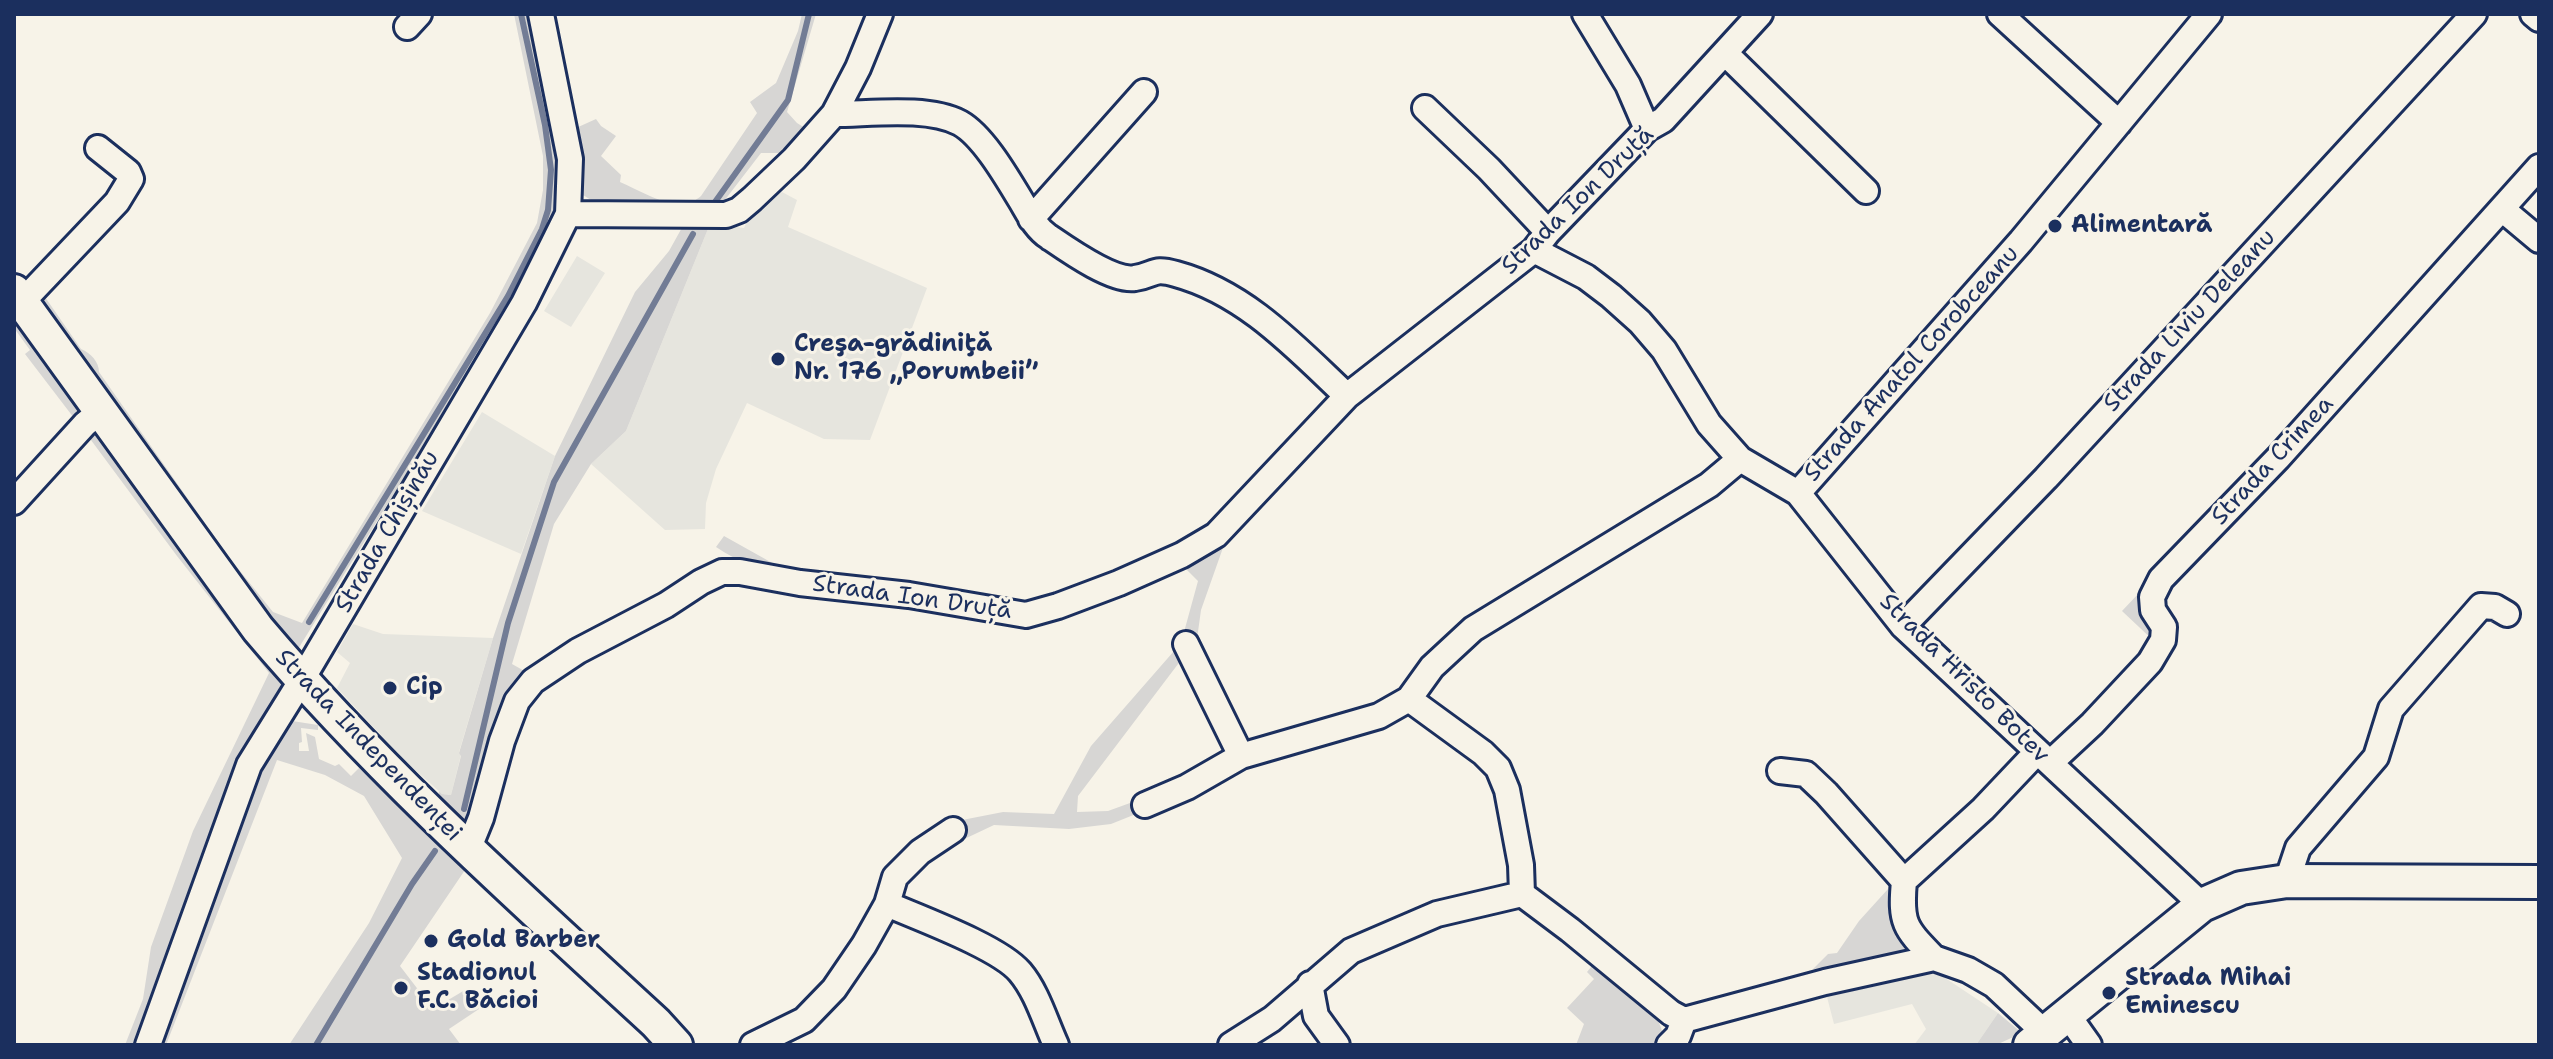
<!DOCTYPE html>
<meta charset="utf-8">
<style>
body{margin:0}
#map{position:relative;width:2553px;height:1059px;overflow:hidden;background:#f7f3e8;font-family:"Shantell Sans",sans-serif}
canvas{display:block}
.frame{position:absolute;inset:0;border:16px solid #1b2f5e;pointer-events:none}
</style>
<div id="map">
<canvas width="2553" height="1059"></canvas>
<div class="frame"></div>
</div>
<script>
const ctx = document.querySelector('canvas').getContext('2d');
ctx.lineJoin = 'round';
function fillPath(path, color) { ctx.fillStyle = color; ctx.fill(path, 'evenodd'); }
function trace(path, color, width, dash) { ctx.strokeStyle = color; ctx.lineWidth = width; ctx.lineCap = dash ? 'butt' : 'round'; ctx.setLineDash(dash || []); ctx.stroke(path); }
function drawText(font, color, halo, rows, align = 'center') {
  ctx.font = font + ' "Shantell Sans",sans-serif'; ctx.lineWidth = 6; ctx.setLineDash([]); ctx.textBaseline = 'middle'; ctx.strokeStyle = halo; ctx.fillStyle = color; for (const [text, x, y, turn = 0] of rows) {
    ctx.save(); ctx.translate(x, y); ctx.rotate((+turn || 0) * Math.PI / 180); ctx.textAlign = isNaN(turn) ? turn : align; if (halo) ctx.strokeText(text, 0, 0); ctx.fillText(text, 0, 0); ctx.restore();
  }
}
const built = new Path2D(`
 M782,192L797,200L788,227L927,288L870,440L824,439L747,403L716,469L706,503L705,529L665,530L591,464L626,431L710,224L744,228L755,205Z
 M577,256L605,273L571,327L544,311Z
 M482,412L555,456L521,554L422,511Z
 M353,624L383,634L493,638L459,752L461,755L451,795L442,794L403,759L337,688L350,663L337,652Z
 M1936,972L1998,1013L1976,1045H1914L1926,1029L1912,1004L1834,1024L1827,997Z`);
const green = new Path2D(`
 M514,14H531L558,147L559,189L553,223L519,291L295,654L35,307L45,297L81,349C91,353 99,362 99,372L228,556L273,612L302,623L490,313L537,223L543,190V156Z
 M802,14H816L787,112L797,123L805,128L780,153H761L721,205H599L583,195L577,187L576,128L596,119L601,126L616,136L601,156L621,175L620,182C644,192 678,216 701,196L757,113L750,102L776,83L798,31Z
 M684,224H710L626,431L591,464L554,524L512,664L528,673L556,648L560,652L526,681L470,827L438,798L439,791L442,794L451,795L461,756L459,753L493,638L555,456L635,292L669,251Z
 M14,304L89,409L77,422L25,354L30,350L14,328Z
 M98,421L285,677L233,777L166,957L137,1045H125L143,999L151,947L193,831L269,673L177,556L85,432Z
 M724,536L792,574C765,569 740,564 716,547Z
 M1225,542L1201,610L1197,639L1078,796L1077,812L1108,811L1141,799L1146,810L1111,824L1069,829L994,825L958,842L957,821L1003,812L1054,814L1091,746L1181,643L1198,581L1183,566Z
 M2139,593L2158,634L2156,643L2122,611Z
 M292,721L318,725V730L301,728L302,742L299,743V751H309L306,733L315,737L319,759L335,766L339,764L351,776L359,768L465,870L400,966L433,1009L470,987L482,1007L449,1029L461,1045H289L369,923L402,858L364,796L325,775L277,760L166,1045H159L202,915L266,754Z
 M1889,874L1917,953L1822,976L1813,969L1828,954L1837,953L1859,921L1888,889Z
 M1595,962C1623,983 1658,1002 1664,1039L1660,1045H1576L1584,1024L1567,1008L1594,979L1587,972Z
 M1998,1013L2022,1033L1996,1045H1976Z`);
const stream = new Path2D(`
 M715,202L788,100L809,14
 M309,622L508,296L542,229L548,210L551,170L545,125L521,14
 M464,809L508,623L554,482L693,234
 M316,1045L412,884L435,851`);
const minor = new Path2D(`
 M1585,14L1628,85L1647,129
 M2000,14L2119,123
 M2533,14L2539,19
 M407,27L419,14
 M1725,53L1866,191
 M1425,108L1489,169L1548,232
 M834,114C870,114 927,106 960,123C983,136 1006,176 1020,199C1028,212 1035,228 1049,237C1068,250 1113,282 1135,278C1156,275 1152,267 1176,274C1246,293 1296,348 1347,396
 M2502,209L2539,240
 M568,214L726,215L739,210L752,199L794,159L834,114L858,68L880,14
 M1031,219L1144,92
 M1534,250L1586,277L1611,296L1640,322L1664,350L1709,424L1740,459L1798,493L1903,626L2202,905
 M22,302L117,202L131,179L128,172L98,148
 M1798,493L2021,241L2209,14
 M14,502L85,424L102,410
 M1903,626L2046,478L2474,14
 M1186,644L1241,756
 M1409,699L1483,753L1498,768L1507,790L1521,865L1522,894
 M2050,763L2092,724L2150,662L2163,640L2164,627L2153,610L2152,597L2161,579L2278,458L2539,167
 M1780,771L1806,774L1826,793L1904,881
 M1145,805L1187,787L1241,756L1379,716L1409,699L1432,667L1473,629L1709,485L1740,459
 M468,850L481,818L502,741L517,701L533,681L578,651L666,605L701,582L722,572H740L800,583L909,595L1026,615L1058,606L1119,583L1182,555L1216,535L1347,396L1534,250L1548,232L1647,129L1663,120L1760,14
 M2287,881L2298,848L2376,757L2391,709L2481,606L2495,607L2507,614
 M1522,894L1570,930L1671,1013L1684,1020
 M887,904C919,918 999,947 1020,972C1037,992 1045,1021 1056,1045
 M1934,958C1905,928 1900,924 1904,881L1983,809L2037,752
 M1310,984L1316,1016L1337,1045
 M2067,1014L2089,1045
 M1684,1020L1825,982L1934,958L1968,970L1994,985L2044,1032
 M148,1045L249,765L301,681L524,303L568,214L570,159L541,14
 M753,1045L804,1020L834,989L864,945L887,904L895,877L920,852L953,830
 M1231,1045L1272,1019L1351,951L1437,914L1522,894
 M1669,1045L1678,1036L1684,1020`);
const major = new Path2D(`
 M14,291L258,629C379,772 519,897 656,1023L676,1045
 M2030,1045L2202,905L2241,888L2287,881L2539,882`);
const markers = [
 [2055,226,8,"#1b2f5e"],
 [778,359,8,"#1b2f5e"],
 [390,688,8,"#1b2f5e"],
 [431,941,8,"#1b2f5e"],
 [401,988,8,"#1b2f5e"],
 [2109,993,8,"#1b2f5e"]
];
const streetNames = [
 ["Strada Ion Druță",1578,201,-44],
 ["Strada Liviu Deleanu",2190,321,-47],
 ["Strada Anatol Corobceanu",1912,364,-48],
 ["Strada Crimea",2273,461,-47],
 ["Strada Chișinău",388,532,-60],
 ["Strada Ion Druță",912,598,8],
 ["Strada Hristo Botev",1964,679,45],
 ["Strada Independenței",368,746,46]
];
const poiNames = [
 ["Alimentară",2071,226],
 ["Creşa-grădiniţă",794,345],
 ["Nr. 176 „Porumbeii”",794,373],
 ["Cip",406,688],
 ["Gold Barber",447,941],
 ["Stadionul",417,974],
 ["F.C. Băcioi",417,1002],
 ["Strada Mihai",2125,979],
 ["Eminescu",2125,1007]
];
fillPath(built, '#e6e5de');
fillPath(green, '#d7d6d4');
trace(stream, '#727c95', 6);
trace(minor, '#1b2f5e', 30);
trace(major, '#1b2f5e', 38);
trace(minor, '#f7f3e8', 24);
trace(major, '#f7f3e8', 32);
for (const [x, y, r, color] of markers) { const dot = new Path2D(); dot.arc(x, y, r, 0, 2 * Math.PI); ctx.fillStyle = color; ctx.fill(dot); trace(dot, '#f7f3e8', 3); }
drawText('24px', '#1b2f5e', '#f7f3e8', streetNames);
drawText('bold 24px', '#1b2f5e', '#f7f3e8', poiNames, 'left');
</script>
